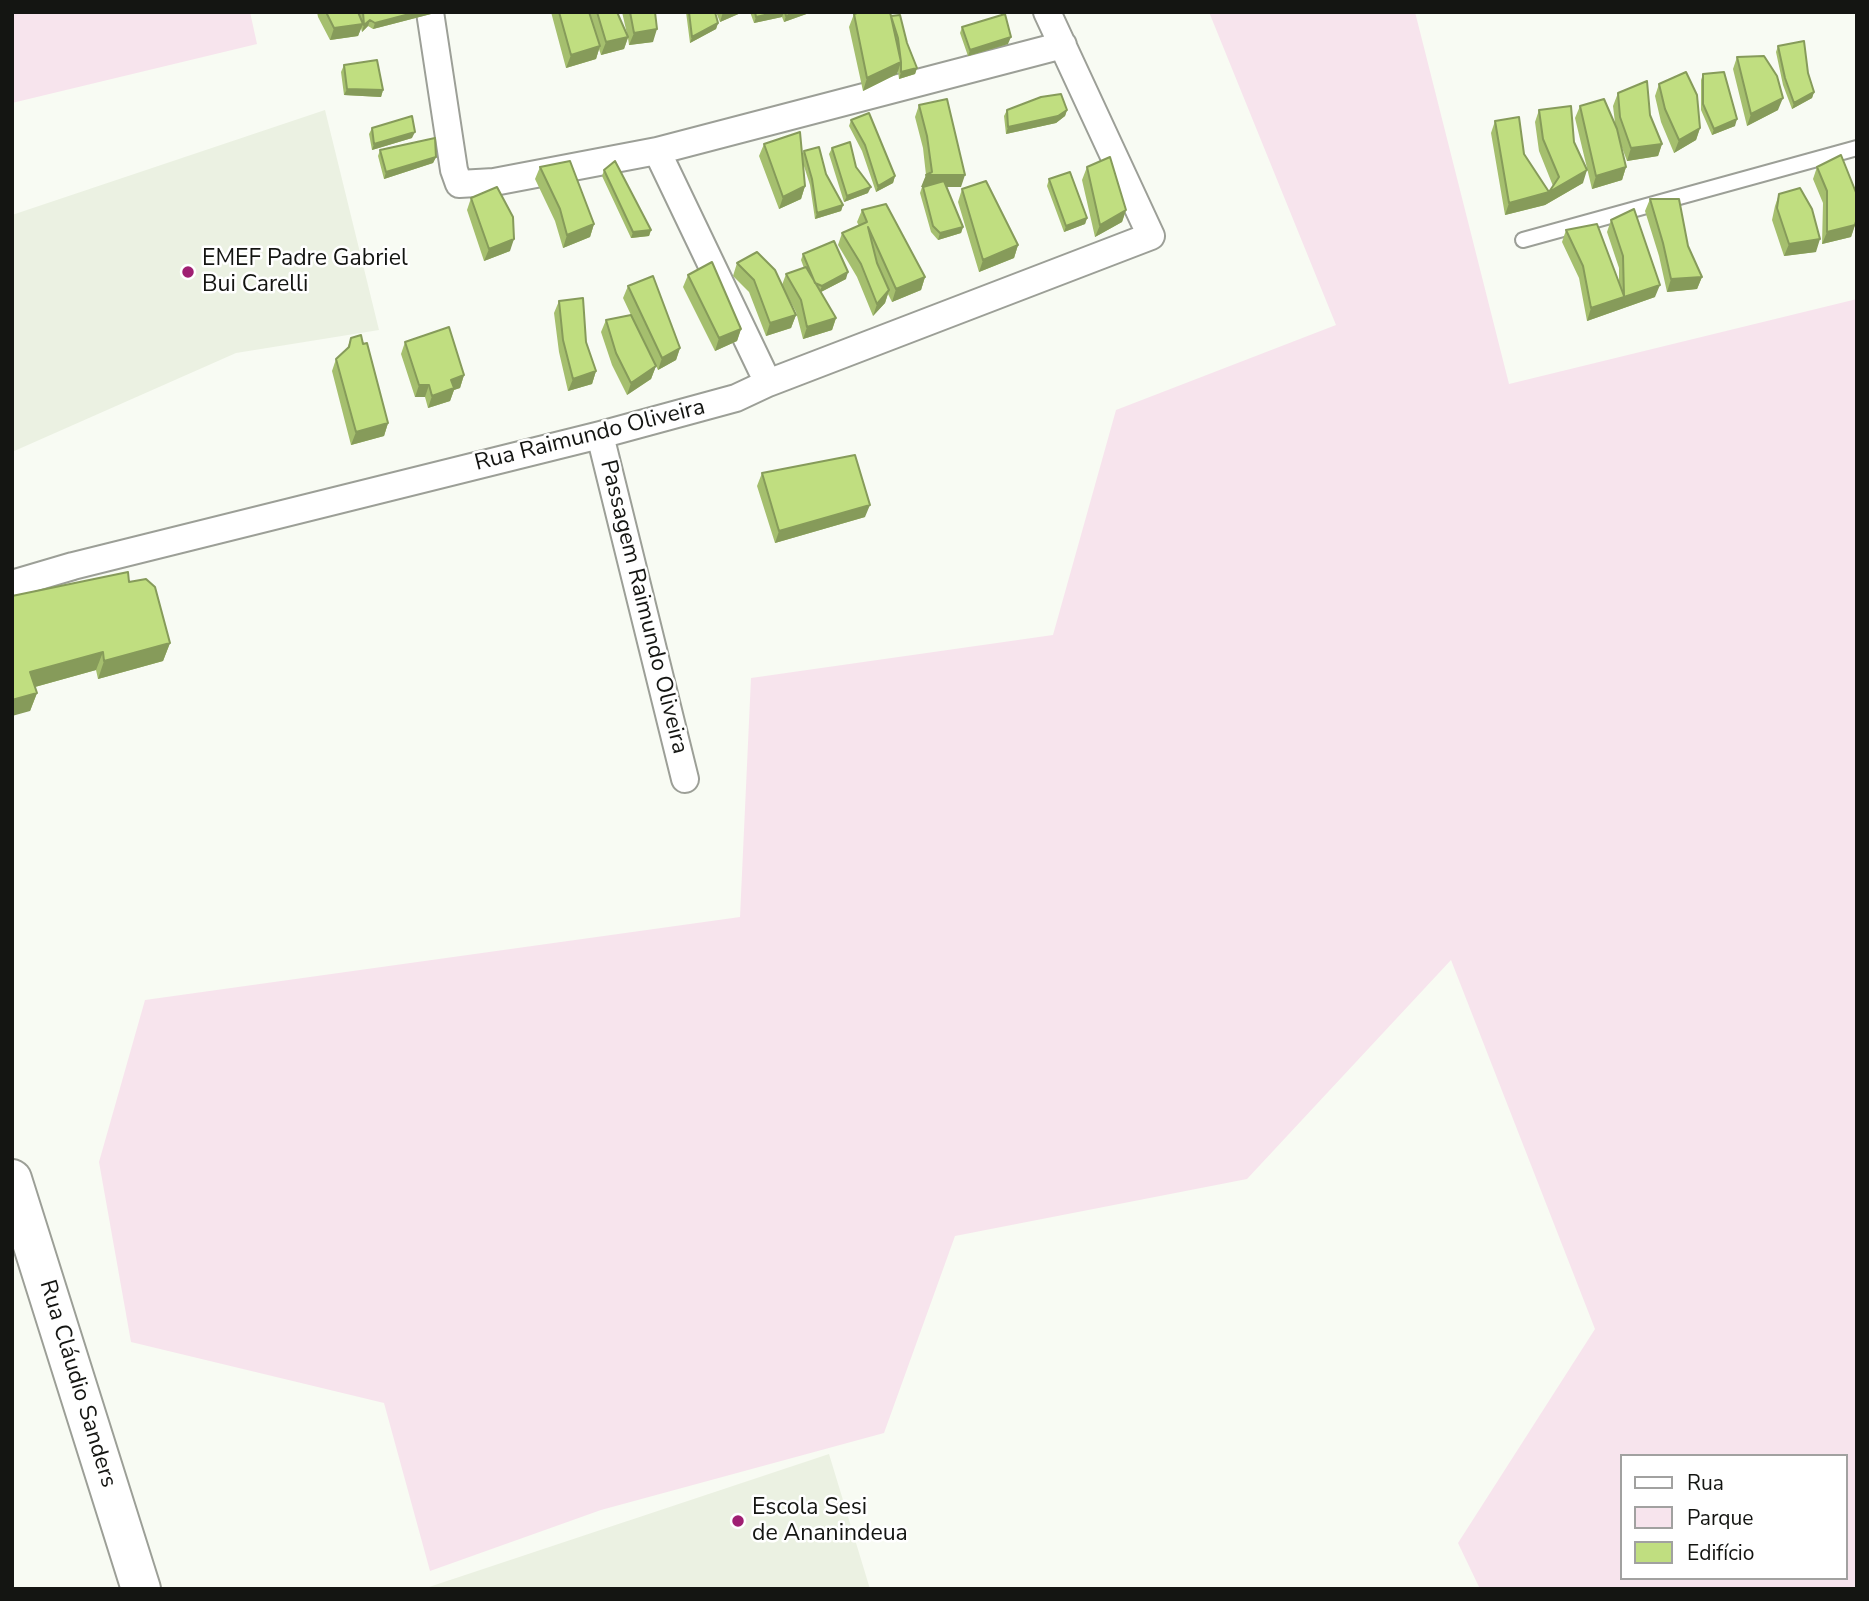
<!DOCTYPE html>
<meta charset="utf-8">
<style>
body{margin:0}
#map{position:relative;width:1869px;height:1601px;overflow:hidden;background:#f8fbf3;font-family:"Nunito Sans",sans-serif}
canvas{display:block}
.frame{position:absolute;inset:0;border:14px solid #141512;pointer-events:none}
.legend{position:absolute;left:1620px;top:1454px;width:228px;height:126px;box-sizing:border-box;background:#fff;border:2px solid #a1a1a0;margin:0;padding:9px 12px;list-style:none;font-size:21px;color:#141512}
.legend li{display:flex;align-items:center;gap:14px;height:35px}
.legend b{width:35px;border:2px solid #a1a1a0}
</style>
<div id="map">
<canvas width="1869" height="1601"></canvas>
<div class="frame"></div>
<ul class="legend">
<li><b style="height:9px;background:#fff"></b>Rua</li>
<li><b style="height:19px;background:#f7e4ed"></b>Parque</li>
<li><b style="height:19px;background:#c0de80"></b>Edifício</li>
</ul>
</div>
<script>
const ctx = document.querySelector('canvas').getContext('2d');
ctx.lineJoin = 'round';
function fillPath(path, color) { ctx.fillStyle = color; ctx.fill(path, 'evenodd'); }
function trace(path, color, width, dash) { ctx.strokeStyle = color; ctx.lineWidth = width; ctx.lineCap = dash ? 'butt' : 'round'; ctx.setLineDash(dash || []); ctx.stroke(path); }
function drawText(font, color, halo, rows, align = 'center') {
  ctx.font = font + ' "Nunito Sans",sans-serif'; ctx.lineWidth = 5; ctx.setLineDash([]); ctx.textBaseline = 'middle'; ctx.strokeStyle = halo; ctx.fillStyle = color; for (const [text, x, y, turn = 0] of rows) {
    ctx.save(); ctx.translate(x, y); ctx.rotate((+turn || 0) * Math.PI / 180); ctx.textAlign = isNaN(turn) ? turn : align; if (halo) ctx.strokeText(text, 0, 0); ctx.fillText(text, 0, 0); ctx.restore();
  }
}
const built = new Path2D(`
 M325,110L379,330L236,353L12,452V215Z
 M829,1454L870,1589H423Z`);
const green = new Path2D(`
 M12,12H250L257,44L12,103Z
 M1209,12H1415L1509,384L1857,299V1589H1480L1458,1543L1595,1329L1451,960L1247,1179L955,1236L884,1433L601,1510L430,1571L384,1403L131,1342L99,1162L145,1000L740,917L751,678L1053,635L1116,410L1336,325ZM1622,1456H1846V1578H1622Z`);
const lane = new Path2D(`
 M1523,240L1857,148`);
const street = new Path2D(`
 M430,12L454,170L459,184L494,182L657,151L1063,45
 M657,151L768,383
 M600,435L685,779
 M12,584L73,566L600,435L736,398L768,383L1151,236L1047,12`);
const secondary = new Path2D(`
 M12,1179L141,1589`);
const wall = new Path2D(`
 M317,12H358L360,18V12H431V14L373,29L368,26L362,32L361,28L358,36L330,40L318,17Z
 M551,12H617L627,34L622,12H655L653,42L629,45L628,38L624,49L601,55L599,49L596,59L566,68Z
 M686,12H715L718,23L716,29L690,43Z
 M716,12H743L720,22Z
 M750,12H812L784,22L782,17L754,23Z
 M854,14L891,16L907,43L917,68L915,74L899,79L898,71L897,74L863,91L849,27Z
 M962,27L1008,44L968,56L960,33Z
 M1778,46L1808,73L1814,92L1812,98L1792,109L1783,85L1776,52Z
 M1737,57L1778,110L1747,126L1733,69Z
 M344,65L383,90L381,97L344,95L341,72Z
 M1703,74L1735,126L1712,135L1701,110V80Z
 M1659,84L1700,128L1696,140L1674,153L1661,122L1655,96Z
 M1618,93L1650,115L1662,144L1658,156L1627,161L1621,145L1626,167L1622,180L1592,189L1575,118L1580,106L1615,123L1613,106Z
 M919,105L961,187H946L963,227L961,233L938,240L931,232L920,193L926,175L923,148L915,117Z
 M1007,110H1067L1065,116L1056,123L1006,134L1004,116Z
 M1539,110L1574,142L1583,183L1545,205L1505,215L1491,133L1495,121L1549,192L1553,186L1539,151L1535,122Z
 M851,120L895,176L893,183L876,192L862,151L849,126Z
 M372,128L412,138L372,150L369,134Z
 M764,144L802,155L804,151L843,205L841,211L815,219L810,185L803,163L805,186L801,199L779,209L759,156Z
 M832,148L868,193L844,202L829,154Z
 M380,150L436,157L433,163L384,179L378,156Z
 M540,167L594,224L590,237L563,248L555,221L535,179Z
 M1087,167L1126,210L1122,222L1095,237L1082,180Z
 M1817,167L1855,225L1851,237L1822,244L1823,203L1813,179Z
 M604,170L651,230L649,236L631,238L602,176Z
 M1049,179L1087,218L1085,224L1064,232L1047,186Z
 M962,189L1018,245L1014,258L979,272L958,202Z
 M1779,194L1816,252L1784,256L1772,220L1775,206Z
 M471,198L510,251L484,261L467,210Z
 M1650,199L1688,246L1702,277L1697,289L1667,292L1659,256L1645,211Z
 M862,210L925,277L921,290L892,302L888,294L885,303L873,316L857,277L838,245L842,233L859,226L857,222Z
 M1611,220L1655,297L1587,321L1579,278L1562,242L1566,230L1619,283V268L1607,232Z
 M803,254L846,279L821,292L836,318L832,330L803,339L796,312L788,297L796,315L791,328L766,336L749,292L733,276L737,263L782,285L786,274L804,268L801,260Z
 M688,275L741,329L737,341L715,351L683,287Z
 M628,286L680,348L676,360L658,370L656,366L651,379L627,395L612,365L601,332L606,320L631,315L623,298Z
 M559,301L586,342L596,371L592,384L568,391L559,352L554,313Z
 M351,338L363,344L388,423L384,436L351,445L332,371L336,359L347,349Z
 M405,342L464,375L460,388L454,390L450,401L428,408L425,397H415L401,354Z
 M762,473L865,517L775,543L757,486Z
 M129,582L170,643L163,661L98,679L96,670L35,687L37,693L30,711L12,596Z`);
const shadedWall = new Path2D(`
 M417,12H431V14L373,29L375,23Z
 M723,12H743L720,22Z
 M778,12H784L782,17L754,23L756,17Z
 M797,12H812L784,22L786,16Z
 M370,20L368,26L362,32L364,25Z
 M718,23L716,29L690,43L692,37Z
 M363,24L358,36L330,40L334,28Z
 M657,29L653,42L629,45L634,33Z
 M628,37L624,49L601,55L606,42Z
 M1011,37L1008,44L968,56L970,50Z
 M600,46L596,59L566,68L571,55Z
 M901,62L897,74L863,91L867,78Z
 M917,68L915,74L899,79L901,72Z
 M347,89L383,90L381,97L344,95Z
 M1814,92L1812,98L1792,109L1794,103Z
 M1783,98L1778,110L1747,126L1751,114Z
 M1067,110L1065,116L1056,123L1006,134L1008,127Z
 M1737,119L1735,126L1712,135L1714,129Z
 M1700,128L1696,140L1674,153L1679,140Z
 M415,132L412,138L372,150L374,144Z
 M1662,144L1658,156L1627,161L1631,148Z
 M436,157L433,163L384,179L386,172Z
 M1626,167L1622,180L1592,189L1596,176Z
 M1587,170L1583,183L1545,205L1505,215L1509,203L1549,192Z
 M926,175H965L961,187H921Z
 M895,176L893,183L876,192L878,186Z
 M805,186L801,199L779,209L783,197Z
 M871,187L868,193L844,202L847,196Z
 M843,205L841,211L815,219L817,213Z
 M1126,210L1122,222L1095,237L1100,225Z
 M1087,218L1085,224L1064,232L1066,226Z
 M594,224L590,237L563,248L567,235Z
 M1855,225L1851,237L1822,244L1827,232Z
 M963,227L961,233L938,240L940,233Z
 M651,230L649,236L631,238L633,232Z
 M514,239L510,251L484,261L489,249Z
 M1820,239L1816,252L1784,256L1789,244Z
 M1018,245L1014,258L979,272L983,260Z
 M848,272L846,279L819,293L822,286Z
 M925,277L921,290L892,302L896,289Z
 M1702,277L1697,289L1667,292L1671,279Z
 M1660,285L1655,297L1587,321L1591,308Z
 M889,290L885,303L873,316L877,304Z
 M796,315L791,328L766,336L770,323Z
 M836,318L832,330L803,339L807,327Z
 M741,329L737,341L715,351L719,338Z
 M680,348L676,360L658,370L662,358Z
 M656,366L651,379L627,395L631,383Z
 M596,371L592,384L568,391L573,379Z
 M464,375L460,388L454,390L450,401L428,408L432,396L451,380Z
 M419,385H429L425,397H415Z
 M388,423L384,436L351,445L356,432Z
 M870,505L865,517L775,543L779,531Z
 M170,643L163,661L98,679L104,661Z
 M103,652L96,670L24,690L30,672Z
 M37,693L30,711L12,716V700Z`);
const building = new Path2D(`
 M326,12H358L363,24L334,28Z
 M363,12H417L375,23L370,20L364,25Z
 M559,12H589L600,46L571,55Z
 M597,12H617L628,37L606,42Z
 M630,12H655L657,29L634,33Z
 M689,12H715L718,23L692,37Z
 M755,12H778L756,17Z
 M785,12H797L786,16Z
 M860,12H890L901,62L867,78L854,14Z
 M1005,14L1011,37L970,50L962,27Z
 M900,15L907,43L917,68L901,72V62L898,38L891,16Z
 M1804,41L1808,73L1814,92L1794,103L1785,78L1778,46Z
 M1764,56L1777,76L1783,98L1751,114L1737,57Z
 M377,60L383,90L347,89L344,65Z
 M1686,72L1697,95L1700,128L1679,140L1665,109L1659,84Z
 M1724,72L1737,119L1714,129L1703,104V74Z
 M1647,81L1650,115L1662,144L1631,148L1620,117L1618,93Z
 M1061,94L1067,110L1058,116L1008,127L1007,110L1041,97Z
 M947,99L965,175H926L932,172L927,136L919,105Z
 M1604,99L1617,129L1626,167L1596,176L1580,106Z
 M1571,106L1574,142L1587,170L1549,192L1509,203L1495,121L1519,117L1524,154L1549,192L1559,177L1543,139L1539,110Z
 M869,113L895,176L878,186L865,145L851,120Z
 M412,116L415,132L374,144L372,128Z
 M800,132L805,186L783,197L764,144Z
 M435,138L436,157L386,172L380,150Z
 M850,142L856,167L871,187L847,196L832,148Z
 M819,147L826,174L843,205L817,213L812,179L804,151Z
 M1841,155L1857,195V218L1855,225L1827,232V191L1817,167Z
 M1110,157L1126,210L1100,225L1087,167Z
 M570,161L594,224L567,235L560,209L540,167Z
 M615,161L651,230L633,232L604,170Z
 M1070,172L1087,218L1066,226L1049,179Z
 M944,181L963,227L940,233L933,226L923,187Z
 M986,181L1018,245L983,260L962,189Z
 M497,187L513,217L514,239L489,249L471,198Z
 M1800,188L1812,209L1820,239L1789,244L1777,208L1779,194Z
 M1650,199H1679L1688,246L1702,277L1671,279L1663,243Z
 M886,204L925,277L896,289L868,227L877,263L889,290L877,304L861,264L842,233L867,222L862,210Z
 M1634,209L1660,285L1591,308L1583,266L1566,230L1597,224L1624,296L1623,256L1611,220Z
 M834,241L848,272L822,286L815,283L803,254Z
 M757,252L775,270L796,315L770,323L754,280L737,263Z
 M712,262L741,329L719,338L688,275Z
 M806,267L836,318L807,327L801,300L786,274Z
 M653,276L680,348L662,358L628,286Z
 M583,298L586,342L596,371L573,379L563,340L559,301Z
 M631,315L656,366L631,383L616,353L606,320Z
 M449,327L464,375L451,380L454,388L432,396L429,385H419L405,342Z
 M361,335L363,344L367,343L388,423L356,432L336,359L349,347L351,338Z
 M855,455L870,505L779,531L762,473Z
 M128,572L129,582L146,579L155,587L170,643L104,661L103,652L30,672L37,693L12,700V596Z`);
const markers = [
 [188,272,7,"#9f1f72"],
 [738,1521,7,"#9f1f72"]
];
const poiNames = [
 ["EMEF Padre Gabriel",202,259],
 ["Bui Carelli",202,285],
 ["Escola Sesi",752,1508],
 ["de Ananindeua",752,1534]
];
const streetNames = [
 ["Rua Raimundo Oliveira",590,436,-14],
 ["Passagem Raimundo Oliveira",643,607,76],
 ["Rua Cláudio Sanders",77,1384,73]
];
fillPath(built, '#ebf1e2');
fillPath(green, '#f7e4ed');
trace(lane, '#9c9f97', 18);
trace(street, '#9c9f97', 30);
trace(secondary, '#9c9f97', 42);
trace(lane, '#fff', 14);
trace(street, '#fff', 26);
trace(secondary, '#fff', 38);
fillPath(wall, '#a5bf6e');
fillPath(shadedWall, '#869b5a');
fillPath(building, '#c0de80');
trace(building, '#869b5a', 2);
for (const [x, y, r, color] of markers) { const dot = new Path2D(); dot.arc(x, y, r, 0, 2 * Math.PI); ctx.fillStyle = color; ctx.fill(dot); trace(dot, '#fff', 2.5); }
drawText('23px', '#141512', '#fff', poiNames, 'left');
drawText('23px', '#141512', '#fff', streetNames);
</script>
